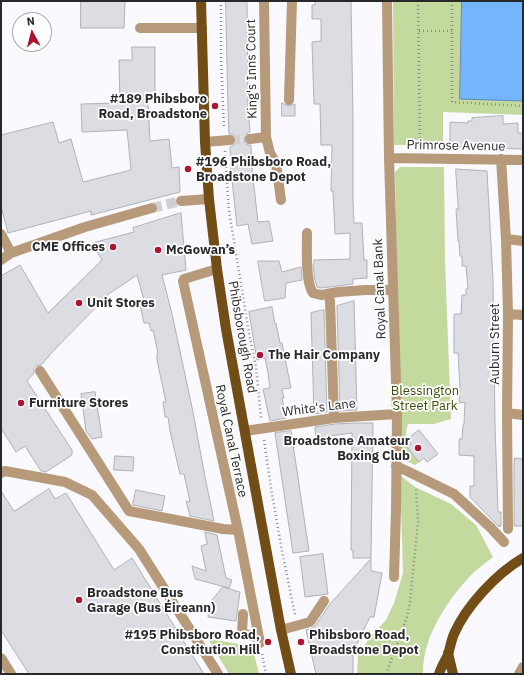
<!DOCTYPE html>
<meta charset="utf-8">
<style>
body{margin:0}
#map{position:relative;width:524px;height:675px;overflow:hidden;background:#f9f9ff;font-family:"IBM Plex Sans",sans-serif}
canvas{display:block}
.frame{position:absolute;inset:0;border:2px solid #28292b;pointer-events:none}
.north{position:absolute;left:12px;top:12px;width:40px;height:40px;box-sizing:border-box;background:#fff;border:1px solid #a9a9aa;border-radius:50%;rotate:353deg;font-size:11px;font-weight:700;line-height:16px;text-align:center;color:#28292b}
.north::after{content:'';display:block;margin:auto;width:14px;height:18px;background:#ab1534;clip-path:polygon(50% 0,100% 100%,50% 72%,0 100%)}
</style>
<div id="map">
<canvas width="524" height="675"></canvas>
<div class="frame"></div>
<div class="north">N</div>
</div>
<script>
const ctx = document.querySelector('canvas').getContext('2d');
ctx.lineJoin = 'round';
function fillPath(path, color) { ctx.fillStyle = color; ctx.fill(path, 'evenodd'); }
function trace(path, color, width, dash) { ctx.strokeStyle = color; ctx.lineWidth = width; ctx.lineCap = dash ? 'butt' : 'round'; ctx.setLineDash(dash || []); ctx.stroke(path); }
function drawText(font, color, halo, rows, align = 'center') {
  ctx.font = font + ' "IBM Plex Sans",sans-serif'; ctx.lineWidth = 3.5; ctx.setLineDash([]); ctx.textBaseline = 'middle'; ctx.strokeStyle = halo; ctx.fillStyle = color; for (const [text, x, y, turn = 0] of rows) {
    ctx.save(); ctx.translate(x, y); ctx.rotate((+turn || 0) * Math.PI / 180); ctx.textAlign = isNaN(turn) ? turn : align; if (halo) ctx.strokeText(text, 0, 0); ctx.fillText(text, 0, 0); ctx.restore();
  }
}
const green = new Path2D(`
 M393,1H523V115L443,112V145H394Z
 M400,167H444L445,262L451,419L434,424H408L406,431L407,447L419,462L415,465L406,461L400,450L395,172Z
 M400,475L415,487L451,504L476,525L493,557C487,562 480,567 474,572C449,598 422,636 423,674H357L358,656L370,637L386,620L394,603L403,573Z
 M208,639L252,646L259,674H229Z`);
const water = new Path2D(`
 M462,1H523V101L460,99Z`);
const building = new Path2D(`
 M81,1H125L124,28H81Z
 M226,1H247L248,108L250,132L246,134L244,139L245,143L248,145H251L252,169L258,222L269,221L273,241L252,244L248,224L237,226L231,170L230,147L234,145L236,142V139L233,134H229L228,108Z
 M315,1H351L353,119V201L354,223H362L364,260H367V278L353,279V284L321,288L317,287L315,280L313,264L314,263V260L350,259V233L335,234L333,191H331L332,145H321L320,104H314L312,42L321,41V19H312V5H315Z
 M132,47H155V100H148L150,141L169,139L172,168L179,167L180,192L91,215V211L8,233L1,206V135L53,122L59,143L71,139L83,182L131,170L127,130L82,132L81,104L120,103L119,60H132Z
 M282,103L289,106L295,104V116H282Z
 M503,116V124L518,123V133H523V149L453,147V146H450V122L468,123V121H472V118Z
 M456,169L487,171L493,280L495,426L498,512H501V526H499V527L470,497V486H474V456L459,455V439H462L463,425L464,424L465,402L459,403L460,388L458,353H454V314H461L462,295H466V289L468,288L466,266H462V256H460L459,241H458L456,209H458Z
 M181,213L186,270L162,275L172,314L193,412L205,477L214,521L190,516L186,501L190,502L184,474H180L170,431L168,417H165L163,402H166L157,360V354L158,353L153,330L151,331L149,323H144L140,305L145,304L137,275L110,293L56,348L41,365L36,366L34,368V373L27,381L72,450V455L46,472L41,471L25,446L16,452L1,428V276L20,265L48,313L102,260L92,243L134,232L133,228Z
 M258,261H279L282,272L301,267L302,280L286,283L285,298L265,301Z
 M354,301L357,410L340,411L337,306Z
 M272,307L275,324L276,323L280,343H282L291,388L282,389L284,398H282L286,418L270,421L263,389L270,388L268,373L265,358L257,360L249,312Z
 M324,310L327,412L314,414L311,313Z
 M95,392L102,437L92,439L86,431L81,394Z
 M358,423H373L371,558H353V550H351L352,433L316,438L315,427L335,424Z
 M419,430L438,454L427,462L424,458L419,462L407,447L411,444L408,439Z
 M291,431L309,551L293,553L275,433Z
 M115,456L134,457L133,471L114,470Z
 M515,458L523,459V526H514V466Z
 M49,489L55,499L66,493L114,570L132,558L204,674H29L1,630V491L14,511Z
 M136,490L165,496L162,511L133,505Z
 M205,532L217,535L226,578L232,580L229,588L195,579L192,566L206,571L201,546L207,544Z
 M323,554L328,594L305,597L300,557Z
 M371,559V571L382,573L374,617H370L353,652V674H316L306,630L312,628L315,626L330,604Z
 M223,587L240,592L236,621L208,617L209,604Z`);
const minorTunnel = new Path2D(`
 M230,140L250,139
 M152,208L181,201`);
const path = new Path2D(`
 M221,1V56L224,128
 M418,1L420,146
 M452,1V102L523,106
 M419,31H452
 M225,151L229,211L249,333L256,367L261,418
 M264,440L272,494L282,551L295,615
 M262,654L266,674
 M386,674L407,617L410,601L418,522L416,489`);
const minor = new Path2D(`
 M264,1L266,137L270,153L276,163L281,200
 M387,1L389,158L397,414L396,510L394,577
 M140,28H202
 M289,100L292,1
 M250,139L266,137
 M205,142L230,140
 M389,158L523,160
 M501,159L506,239L508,314L507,413L508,529
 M181,201L209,199
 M307,233C307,247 305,282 313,293L321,295L338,292L365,290H392
 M1,234L11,253L85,227L152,208
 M506,239L523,241
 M1,260L11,253
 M217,269L184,279L183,281L238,530L260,643
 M328,294L330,301L334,418
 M508,314L523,315
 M40,371L129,511L223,529L238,530
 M507,413L523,415
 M245,431L334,418L397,414
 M396,466L407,471L454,494L490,527L504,542
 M1,473L5,471L65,482L92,495L139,549L218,674
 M243,614L242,633L259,638
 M281,630L310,622L324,601
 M1,658L11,674
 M519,674L523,667`);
const major = new Path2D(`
 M201,1L205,142L209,199L217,269L226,329L281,630L291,674
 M448,653L453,674
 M439,674C441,667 445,661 448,655C450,648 451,641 454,634C466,606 497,573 523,558`);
const markers = [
 [215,106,4,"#ab1534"],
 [188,169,4,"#ab1534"],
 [113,247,4,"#ab1534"],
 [158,250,4,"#ab1534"],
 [79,303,4,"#ab1534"],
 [260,355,4,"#ab1534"],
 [21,403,4,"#ab1534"],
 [418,448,4,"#ab1534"],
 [79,600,4,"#ab1534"],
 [268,642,4,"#ab1534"],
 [301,642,4,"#ab1534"]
];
const streetNames = [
 ["King's Inns Court",252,69,-91],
 ["Primrose Avenue",456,146,1],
 ["Royal Canal Bank",380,289,-92],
 ["Phibsborough Road",242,337,80],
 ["Auburn Street",495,344,-90],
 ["White's Lane",319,408,-7],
 ["Royal Canal Terrace",231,441,78]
];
const poiNames = [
 ["#189 Phibsboro",207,99,"right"],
 ["Road, Broadstone",207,114,"right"],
 ["#196 Phibsboro Road,",196,162],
 ["Broadstone Depot",196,177],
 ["CME Offices",105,247,"right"],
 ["McGowan’s",166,250],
 ["Unit Stores",87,303],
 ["The Hair Company",268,355],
 ["Furniture Stores",29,403],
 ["Broadstone Amateur",410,441,"right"],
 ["Boxing Club",410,456,"right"],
 ["Broadstone Bus",87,593],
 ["Garage (Bus Éireann)",87,608],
 ["#195 Phibsboro Road,",260,635,"right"],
 ["Constitution Hill",260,650,"right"],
 ["Phibsboro Road,",309,635],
 ["Broadstone Depot",309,650]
];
const parkNames = [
 ["Blessington",425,391],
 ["Street Park",425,406]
];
fillPath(green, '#c4d99e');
fillPath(water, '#75b4fe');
trace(water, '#5e8abf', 1);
fillPath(building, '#dcdde3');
trace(building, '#b0b1b6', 1);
trace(minorTunnel, '#cfcfd5', 10, [10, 5]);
trace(path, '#8b8b8f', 2.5, [1, 3]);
trace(minor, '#b69a79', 10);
trace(major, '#734d16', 10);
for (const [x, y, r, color] of markers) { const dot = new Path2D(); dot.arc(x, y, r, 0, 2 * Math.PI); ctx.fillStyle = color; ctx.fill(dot); trace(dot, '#fff', 1.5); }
drawText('13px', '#28292b', '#fff', streetNames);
drawText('bold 13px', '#28292b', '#fff', poiNames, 'left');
drawText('13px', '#3c4d06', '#fff', parkNames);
</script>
